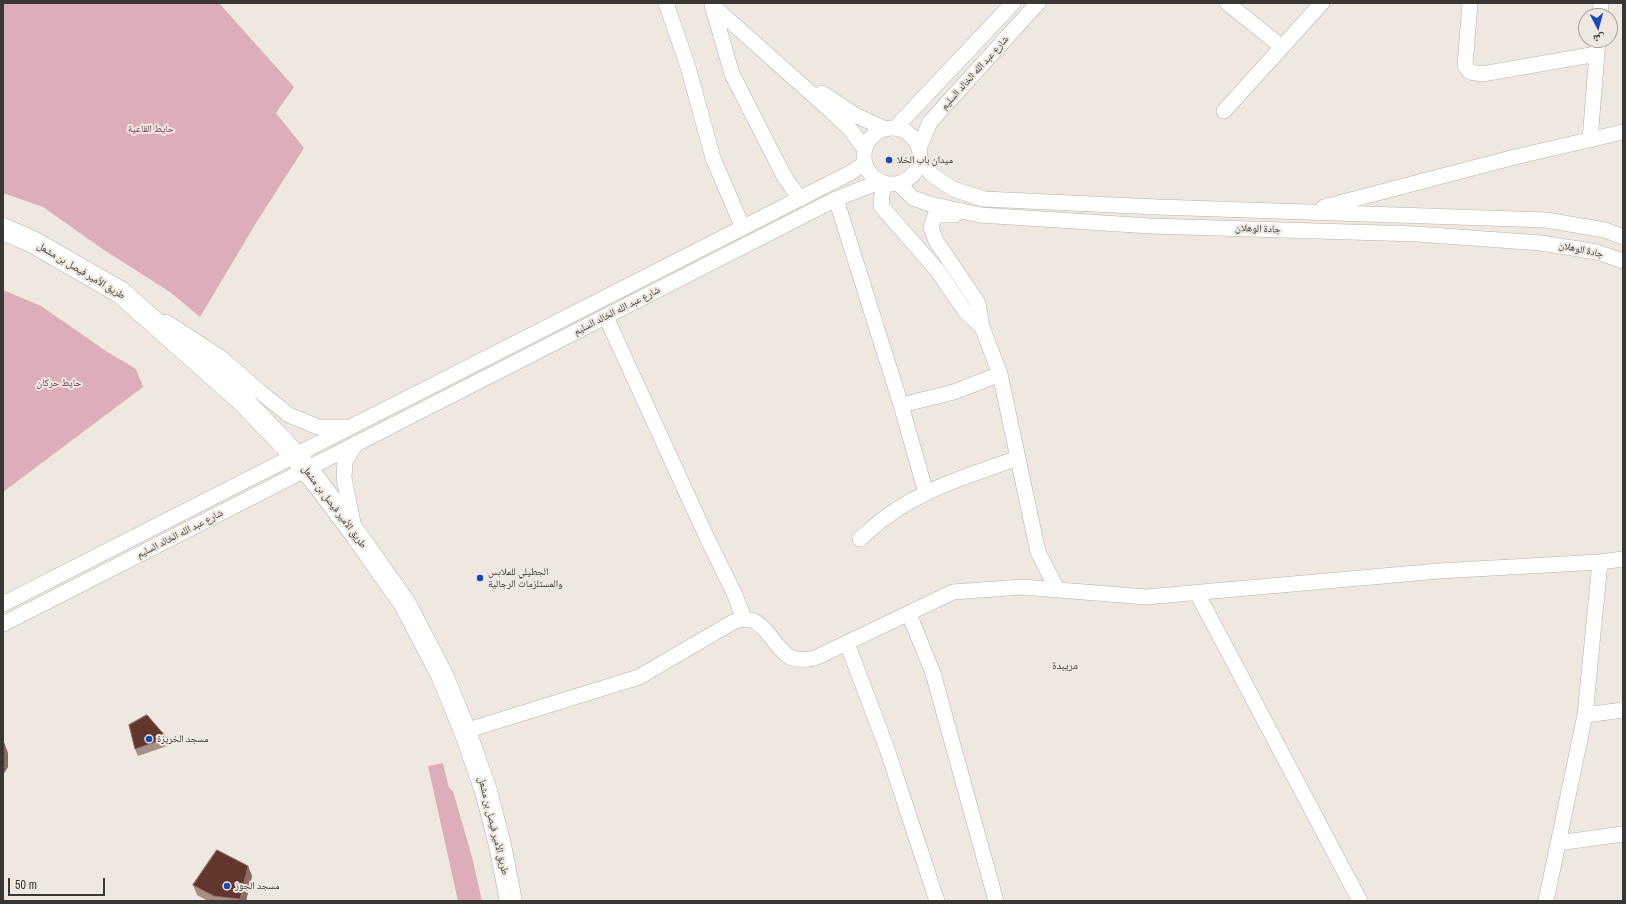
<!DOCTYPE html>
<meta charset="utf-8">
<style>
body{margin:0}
#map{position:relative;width:1626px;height:904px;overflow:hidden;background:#efe8e1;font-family:"Archivo Narrow","Noto Naskh Arabic",sans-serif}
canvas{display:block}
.frame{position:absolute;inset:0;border:4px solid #393634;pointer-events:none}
.north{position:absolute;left:1578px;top:8px;width:40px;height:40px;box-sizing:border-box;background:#efe8e1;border:1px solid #a6a19c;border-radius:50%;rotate:174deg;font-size:11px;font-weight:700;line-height:16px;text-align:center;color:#393634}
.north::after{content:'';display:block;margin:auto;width:14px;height:18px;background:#184ab7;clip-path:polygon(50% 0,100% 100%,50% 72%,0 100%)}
.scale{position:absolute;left:8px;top:878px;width:97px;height:18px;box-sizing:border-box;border:2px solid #393634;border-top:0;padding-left:5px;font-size:12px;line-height:14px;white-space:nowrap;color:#393634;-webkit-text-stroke:3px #efe8e1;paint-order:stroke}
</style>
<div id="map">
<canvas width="1626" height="904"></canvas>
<div class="frame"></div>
<div class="north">ش</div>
<div class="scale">50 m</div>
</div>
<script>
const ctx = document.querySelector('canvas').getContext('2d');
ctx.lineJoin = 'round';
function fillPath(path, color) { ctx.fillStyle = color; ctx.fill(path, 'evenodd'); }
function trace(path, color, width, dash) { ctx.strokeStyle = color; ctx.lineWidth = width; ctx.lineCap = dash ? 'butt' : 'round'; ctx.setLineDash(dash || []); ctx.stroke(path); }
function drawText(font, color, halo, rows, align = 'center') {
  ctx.font = font + ' "Archivo Narrow","Noto Naskh Arabic",sans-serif'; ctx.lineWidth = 4; ctx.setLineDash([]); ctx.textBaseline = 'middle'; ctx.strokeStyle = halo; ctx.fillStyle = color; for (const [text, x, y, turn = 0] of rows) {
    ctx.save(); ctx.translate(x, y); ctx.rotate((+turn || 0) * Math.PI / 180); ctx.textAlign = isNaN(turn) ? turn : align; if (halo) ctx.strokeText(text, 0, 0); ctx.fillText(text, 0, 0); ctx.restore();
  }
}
const green = new Path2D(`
 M3,3H219L294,87L276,113L304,148L256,223L200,317L170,292L104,250L43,207L3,193Z
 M3,290L41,306L106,351L136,369L143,387L3,492Z
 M443,763L449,788L453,791L472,857L482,901H458L428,766Z`);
const minor = new Path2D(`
 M666,3L688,67L713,158L743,228
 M1227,3L1282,47
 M1470,3L1465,66L1470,72L1482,74L1597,54
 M712,5L732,74L784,176L800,199
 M712,5L832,112L850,129L864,148
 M1600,16L1601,3
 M822,93L855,115L886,129
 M1224,111L1322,3
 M864 156a28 28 0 1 1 56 0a28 28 0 1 1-56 0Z
 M895,128L1013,3
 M1590,140L1598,40
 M919,148L930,122L1038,3
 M920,158L931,174L953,189L984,199L1157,207L1546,220L1605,230L1623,237
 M883,184L881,206L937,270L965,311L982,327
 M899,184L913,198L930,204L980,215L1150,226L1417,234L1541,243L1597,252L1623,261
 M836,199L901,405L926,493
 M1324,207L1515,157L1623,132
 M955,215H935L931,227L936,241L978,303L982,327L1000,374L1038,552L1057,589
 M606,317L708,540L735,595L744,619
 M166,322L220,357L259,391L289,415L318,427H346
 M901,405L954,392L1000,374
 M354,528L344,478L345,461L356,444
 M860,539C868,532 877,523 886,517C925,488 973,474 1018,458
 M1197,593L1360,901
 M3,604L850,173L864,164
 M909,614L933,673L996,901
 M3,624L836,199L879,182
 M847,643L887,749L937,901
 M1585,715L1623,710
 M465,731L639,677L733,622C739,620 748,618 754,621C758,623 763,628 766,631C783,651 786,664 815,658L953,592L1022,587L1146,597L1439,571L1600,562L1623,559
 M1558,843L1623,834
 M1546,901L1585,715L1600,562`);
const highway = new Path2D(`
 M3,229L33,242L120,292L243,401L295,455L316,481L355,533L405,604L442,675L465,731L486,791L500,845L511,901`);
const wall = new Path2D(`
 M167,738L170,745L138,756L135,749Z
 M248,866L252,876L246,901H208L197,895L193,885Z`);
const shadedWall = new Path2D(`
 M3,739L8,753V767L3,775Z
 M248,866L252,876L246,901H241L240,899Z`);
const building = new Path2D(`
 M147,715L167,738L135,749L129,725Z
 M217,850L248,866L240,899L214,896L193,885Z`);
const markers = [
 [889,160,4,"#184ab7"],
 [480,578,4,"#184ab7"],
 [149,739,4,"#184ab7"],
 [227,886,4,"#184ab7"]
];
const streetNames = [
 ["شارع عبد الله الخالد السليم",975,73,-48],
 ["جادة الوهلان",1258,229,2],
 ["جادة الوهلان",1581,250,12],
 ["طريق الأمير فيصل بن مشعل",81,271,31],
 ["شارع عبد الله الخالد السليم",617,311,-27],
 ["طريق الأمير فيصل بن مشعل",334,507,53],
 ["شارع عبد الله الخالد السليم",180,534,-27],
 ["طريق الأمير فيصل بن مشعل",493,826,76]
];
const parkNames = [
 ["حايط القاعية",151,129],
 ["حايط حركان",59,383]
];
const poiNames = [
 ["ميدان باب الخلا",897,160],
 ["الجطيلي للملابس",488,572],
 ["والمستلزمات الرجالية",488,584],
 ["مسجد الخريزة",157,739],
 ["مسجد الجوز",235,886]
];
const neighbourhoodNames = [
 ["مريبدة",1065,666]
];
fillPath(green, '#deadba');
trace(minor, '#b8b1aa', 16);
trace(highway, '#b8b1aa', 23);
trace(minor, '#fff', 15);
trace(highway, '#fff', 22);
fillPath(wall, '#a88f86');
fillPath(shadedWall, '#8c6b62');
fillPath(building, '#61362c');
trace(building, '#8c6b62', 1);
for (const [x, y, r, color] of markers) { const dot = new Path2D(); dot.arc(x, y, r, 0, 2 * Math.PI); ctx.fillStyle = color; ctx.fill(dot); trace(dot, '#efe8e1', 1.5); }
drawText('10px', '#393634', '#efe8e1', streetNames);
drawText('10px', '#78374d', '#efe8e1', parkNames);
drawText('10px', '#393634', '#efe8e1', poiNames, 'left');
drawText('11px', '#4f4944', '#efe8e1', neighbourhoodNames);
</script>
